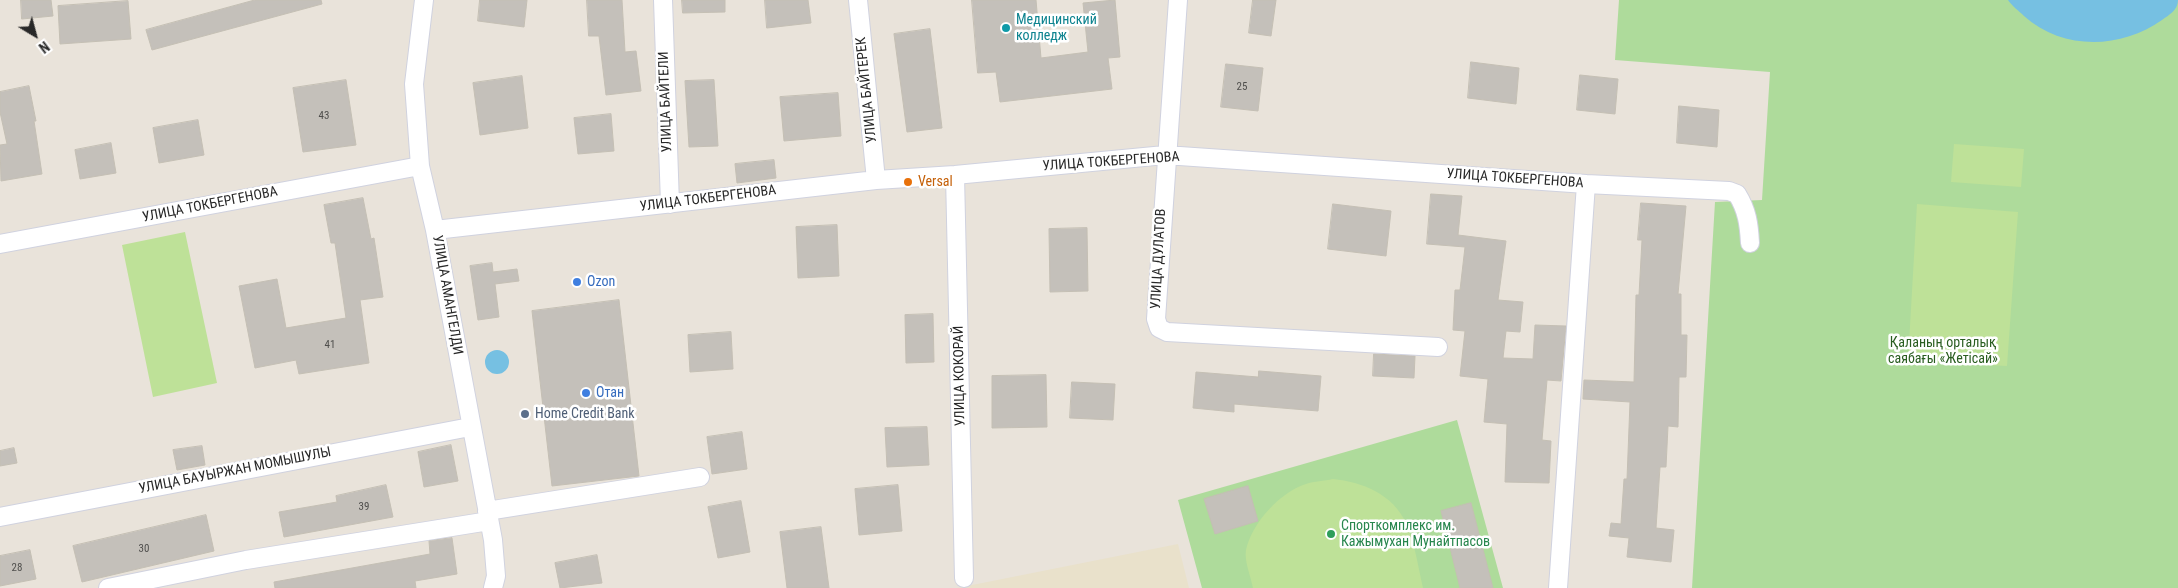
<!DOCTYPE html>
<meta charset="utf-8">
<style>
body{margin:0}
#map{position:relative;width:2178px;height:588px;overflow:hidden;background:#e9e3da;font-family:"Roboto Condensed",sans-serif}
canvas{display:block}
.north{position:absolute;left:10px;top:10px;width:50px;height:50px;-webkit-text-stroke:4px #fff;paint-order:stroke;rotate:143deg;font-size:14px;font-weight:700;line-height:20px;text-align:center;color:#282828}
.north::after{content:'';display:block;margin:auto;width:18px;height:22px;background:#282828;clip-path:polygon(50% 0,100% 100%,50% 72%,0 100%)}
</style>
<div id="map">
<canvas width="2178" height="588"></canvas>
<div class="north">N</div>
</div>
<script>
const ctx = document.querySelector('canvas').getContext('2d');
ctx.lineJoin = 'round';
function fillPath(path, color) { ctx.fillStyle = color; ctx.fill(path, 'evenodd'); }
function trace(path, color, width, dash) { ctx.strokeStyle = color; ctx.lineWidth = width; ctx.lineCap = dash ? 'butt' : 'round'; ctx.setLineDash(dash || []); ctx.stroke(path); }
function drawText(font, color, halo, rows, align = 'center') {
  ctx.font = font + ' "Roboto Condensed",sans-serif'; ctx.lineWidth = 5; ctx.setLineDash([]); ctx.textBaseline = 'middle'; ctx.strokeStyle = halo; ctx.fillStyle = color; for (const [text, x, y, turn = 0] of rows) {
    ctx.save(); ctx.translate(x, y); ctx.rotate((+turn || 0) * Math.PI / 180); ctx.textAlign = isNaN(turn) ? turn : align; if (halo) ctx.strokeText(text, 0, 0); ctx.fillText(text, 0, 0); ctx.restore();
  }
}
const education = new Path2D(`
 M1178,544L1189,588H957Z`);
const green = new Path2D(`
 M1619,0H2178V588H1692L1715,202L1762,200L1770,72L1615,60Z
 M1457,420L1503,588H1202L1178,500Z`);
const pitch = new Path2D(`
 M1954,144L2024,149L2021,187L1951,182Z
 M1917,204L2018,212L2007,366L1908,361Z
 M185,232L217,383L153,397L122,245Z
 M1333,479C1362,482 1393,494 1406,523C1415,543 1418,567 1423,588H1253C1251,577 1244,561 1246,550C1252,523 1280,492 1306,484C1314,481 1324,481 1333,479Z`);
const water = new Path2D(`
 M2008,0H2178C2178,10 2169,15 2162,20C2121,49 2063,51 2024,16C2019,11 2012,6 2008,0Z
 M485 362a12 12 0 1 1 24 0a12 12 0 1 1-24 0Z`);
const building = new Path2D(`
 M21,0H51L53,16L22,19Z
 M255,0H321L322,4L152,50L146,30Z
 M480,0H527L524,27L478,21Z
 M587,0H622L625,52L636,51L641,91L606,95L599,36H589Z
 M682,0H725V12L683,13Z
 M765,0H808L811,23L767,28Z
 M972,0H1036L1041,58L1088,52L1083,3L1115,0L1120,57L1108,58L1112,89L1000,102L996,72L978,73Z
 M1253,0H1276L1271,36L1249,33Z
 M128,1L131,39L60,44L58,6Z
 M930,29L942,128L907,132L894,34Z
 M1471,62L1519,68L1516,104L1468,98Z
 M1226,64L1263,68L1258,111L1221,107Z
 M1580,75L1618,79L1615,114L1577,110Z
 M522,76L528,128L480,135L473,83Z
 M346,80L356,145L303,152L293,88Z
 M714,80L718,146L689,147L685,81Z
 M29,86L36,121H34L42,174L1,181L0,145L7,144L0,112V92Z
 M838,93L841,136L784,141L780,97Z
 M1679,106L1719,110L1717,147L1677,143Z
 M611,114L614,151L578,154L574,118Z
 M198,120L204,155L159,163L153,128Z
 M111,143L116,173L80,179L75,150Z
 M774,160L776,178L737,183L735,164Z
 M1431,194L1462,196L1458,235L1506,241L1498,300L1523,302L1520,332L1506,331L1503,358L1533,359L1535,325L1566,326L1561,381L1547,380L1542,440L1551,441L1549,483L1505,482L1507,424L1484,422L1488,379L1460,376L1465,331L1453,330L1455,290H1460L1465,247L1427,244Z
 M363,198L371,239L374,238L383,297L360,300L369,363L299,374L296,360L255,368L239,286L277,279L286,328L346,318L335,243H331L324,205Z
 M1641,203L1686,206L1678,294H1681V335H1687L1686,377H1679L1678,427L1668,426L1666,467H1660L1656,528L1674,530L1671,562L1627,557L1629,538L1609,536L1611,523L1621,524L1624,479H1627L1630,402L1583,399L1584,380L1634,382L1636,295H1639L1642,240H1638Z
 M1333,204L1391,211L1386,256L1328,249Z
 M837,225L839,276L798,278L796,227Z
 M1087,228L1088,291L1050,292L1049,229Z
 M492,263L493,272L517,269L519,281L495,284L499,317L478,320L470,266Z
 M619,300L639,476L552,486L532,311Z
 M933,314L934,362L906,363L905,315Z
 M731,332L733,369L690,372L688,335Z
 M1374,354L1415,356L1414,378L1373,376Z
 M1259,371L1321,376L1318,411L1234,404V412L1193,408L1196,372L1258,377Z
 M1046,375L1047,427L992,428V376Z
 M1072,382L1115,384L1113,420L1070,418Z
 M927,427L929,465L887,467L885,428Z
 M742,432L747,469L712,474L707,437Z
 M451,445L458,481L424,487L418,452Z
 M202,446L205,465L177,470L173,450Z
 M14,448L17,463L0,466V451Z
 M386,485L393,517L284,537L279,512L337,502L336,496Z
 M898,485L902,531L859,535L855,489Z
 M1248,486L1258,521L1215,534L1204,499Z
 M741,501L750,552L718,558L708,507Z
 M1471,503L1493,588H1460L1441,511Z
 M206,515L214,551L82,582L73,546Z
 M821,527L829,588H787L780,532Z
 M452,538L457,574L415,581L416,588H275L274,582L430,554L429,541Z
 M30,550L36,579L0,586V556Z
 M597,555L602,583L560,588L555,563Z`);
const minor = new Path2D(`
 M424,0L414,84L420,166L435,230L493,540L496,576L493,588
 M663,0L670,204
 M858,0L876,180
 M1178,0L1156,319L1159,328L1167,332L1438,347
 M955,175L964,578
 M435,230L876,180L955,175L1165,155L1586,184L1729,191L1737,194C1747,210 1749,224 1750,243
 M0,244L420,166
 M487,511L700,477
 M0,517L470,427
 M108,588L246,560L489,521
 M1558,588L1586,184`);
const markers = [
 [1006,28,5,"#0f9aa8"],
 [908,182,5,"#e8710a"],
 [577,282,5,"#3f7fe0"],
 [586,393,5,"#3f7fe0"],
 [525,414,5,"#5c6f8a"],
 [1331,534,5,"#2e9e5b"]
];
const numberNames = [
 ["25",1242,87],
 ["43",324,116],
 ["41",330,345],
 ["39",364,507],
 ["30",144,549],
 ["28",17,568]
];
const cultureNames = [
 ["Медицинский",1016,20],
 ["колледж",1016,36]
];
const streetNames = [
 ["УЛИЦА БАЙТЕРЕК",867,90,-96],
 ["УЛИЦА БАЙТЕЛИ",666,102,-92],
 ["УЛИЦА ТОКБЕРГЕНОВА",1111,162,-4],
 ["УЛИЦА ТОКБЕРГЕНОВА",1515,179,4],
 ["УЛИЦА ТОКБЕРГЕНОВА",708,199,-7],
 ["УЛИЦА ТОКБЕРГЕНОВА",210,205,-11],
 ["УЛИЦА ДУЛАТОВ",1159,259,-87],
 ["УЛИЦА АМАНГЕЛДИ",447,295,80],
 ["УЛИЦА КОКОРАЙ",960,376,-91],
 ["УЛИЦА БАУЫРЖАН МОМЫШУЛЫ",235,471,-11]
];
const foodNames = [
 ["Versal",918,182]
];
const shopNames = [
 ["Ozon",587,282],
 ["Отан",596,393]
];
const parkNames = [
 ["Қаланың орталық",1943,343],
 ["саябағы «Жетісай»",1943,359]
];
const serviceNames = [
 ["Home Credit Bank",535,414]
];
const leisureNames = [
 ["Спорткомплекс им.",1341,526],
 ["Кажымухан Мунайтпасов",1341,542]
];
fillPath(education, '#e9e1cb');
fillPath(green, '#aedb9b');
fillPath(pitch, '#bee198');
fillPath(water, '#76c0e2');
fillPath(building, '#c4c0ba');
trace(building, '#c4bfb4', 1);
trace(minor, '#d0d2df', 20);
trace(minor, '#fff', 18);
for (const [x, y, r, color] of markers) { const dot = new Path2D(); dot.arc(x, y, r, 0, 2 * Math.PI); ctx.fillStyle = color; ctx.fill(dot); trace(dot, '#fff', 2); }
drawText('11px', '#4f4e4c', null, numberNames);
drawText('14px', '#0d838f', '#fff', cultureNames, 'left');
drawText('14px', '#282828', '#fff', streetNames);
drawText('14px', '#c56008', '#fff', foodNames, 'left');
drawText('14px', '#366cbe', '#fff', shopNames, 'left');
drawText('14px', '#295d20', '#fff', parkNames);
drawText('14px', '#4e5e75', '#fff', serviceNames, 'left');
drawText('14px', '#27864d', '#fff', leisureNames, 'left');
</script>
